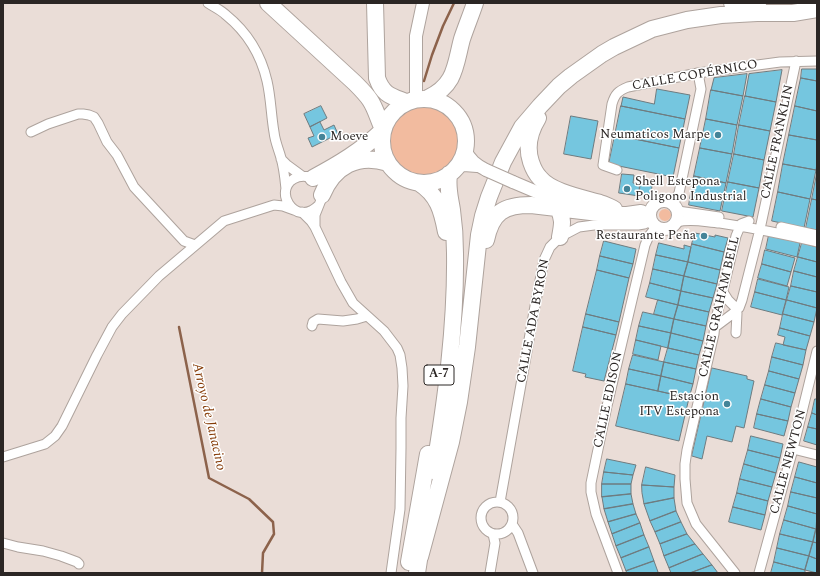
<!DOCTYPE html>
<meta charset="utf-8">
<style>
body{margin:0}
#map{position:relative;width:820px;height:576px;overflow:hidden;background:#eaddd7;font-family:Spectral,serif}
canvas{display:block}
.frame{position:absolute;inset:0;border:4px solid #2b2624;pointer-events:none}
</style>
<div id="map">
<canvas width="820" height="576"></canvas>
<div class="frame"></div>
</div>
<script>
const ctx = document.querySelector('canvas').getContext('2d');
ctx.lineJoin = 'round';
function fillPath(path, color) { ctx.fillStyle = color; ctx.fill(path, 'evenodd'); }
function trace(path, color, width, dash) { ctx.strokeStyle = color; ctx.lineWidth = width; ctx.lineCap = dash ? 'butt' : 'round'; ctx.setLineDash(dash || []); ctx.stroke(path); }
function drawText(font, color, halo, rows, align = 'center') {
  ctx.font = font + ' Spectral,serif'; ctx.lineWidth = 3; ctx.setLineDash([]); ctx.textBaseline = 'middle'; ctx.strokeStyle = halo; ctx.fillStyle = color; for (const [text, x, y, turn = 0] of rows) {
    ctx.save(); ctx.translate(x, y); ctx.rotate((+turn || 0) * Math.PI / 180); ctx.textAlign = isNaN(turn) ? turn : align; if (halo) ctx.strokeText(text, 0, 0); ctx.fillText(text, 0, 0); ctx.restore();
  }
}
const green = new Path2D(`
 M387 139a36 36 0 1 1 72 0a36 36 0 1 1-72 0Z
 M659 215a6 6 0 1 1 12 0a6 6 0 1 1-12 0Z`);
const stream = new Path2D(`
 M424,81L432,55L443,26L454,3
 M179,327L209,478L249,499L273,522L274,534L263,553L262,573`);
const building = new Path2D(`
 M802,69H817V81L801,78Z
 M782,70L776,102L745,96L749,74Z
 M747,74L743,96L711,90L714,78Z
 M801,78L817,81V111L795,106Z
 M657,89L690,95L685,119L621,106L623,97L654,104Z
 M711,90L743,96L737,125L706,119Z
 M745,96L776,102L770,131L739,125Z
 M321,106L327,118L310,127L304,114Z
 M621,106L685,119L679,148L615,135Z
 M795,106L817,111V140L789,135Z
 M571,116L598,121L591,159L564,154Z
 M706,119L737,125L732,154L700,148Z
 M320,122L324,130L334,125L338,134L312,147L308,138L314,136L310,127Z
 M739,125L770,131L764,160L734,154Z
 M615,135L679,148L673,177L609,164Z
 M789,135L817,140V164L816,170L783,164Z
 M700,148L732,154L726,183L694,176Z
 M734,154L764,160L759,188L728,182Z
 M783,164L816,170L810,199L778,192Z
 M817,172V200L812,199Z
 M622,174L634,175L633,183L640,184L639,196L619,193Z
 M694,176L726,183L720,211L689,205Z
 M728,182L759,188L753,217L722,211Z
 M640,184L652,185L651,197L639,196Z
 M778,192L810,199L804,228L772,221Z
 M812,199L817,200V230L806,228Z
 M695,233L715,237V235L728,238L724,252L692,244Z
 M769,235L800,243L797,257L766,249Z
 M604,241L636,249L633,264L600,256Z
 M659,243L684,249V245L691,247L688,262L656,255Z
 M802,243L817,247V262L798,257Z
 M692,244L724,252L720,270L688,262Z
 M765,250L795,258L791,272L762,264Z
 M656,255L688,262L684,276L653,269Z
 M600,256L633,264L629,278L597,270Z
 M798,257L817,262V277L794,271Z
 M688,262L720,270L717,284L684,276Z
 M762,264L791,272L787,286L758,278Z
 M653,269L684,276L681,291L650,283Z
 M597,270L629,278L619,322L586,314Z
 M794,271L817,277V292L791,286Z
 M684,276L717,284L713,298L681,291Z
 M758,279L789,287L786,300L755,292Z
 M650,283L681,291L678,305L646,297Z
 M791,286L817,292V308L787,300Z
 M681,291L713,298L709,312L678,305Z
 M755,292L786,300L782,315L751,307Z
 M658,300L678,305L674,319L654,314Z
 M787,300L817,308L814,322L783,314Z
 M678,305L709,312L706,326L674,319Z
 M643,312L674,319L671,333L639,326Z
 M586,314L619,322L616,335L583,327Z
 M783,314L814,322L810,336L780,328Z
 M674,319L706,326L703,341L671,333Z
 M639,326L671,333L668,348L636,340Z
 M583,327L616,335L604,381L585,377L586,374L573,371Z
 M780,328L810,336L806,350L783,345L785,337L778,335Z
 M671,333L703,341L699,355L668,348Z
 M636,340L661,346L658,360L633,354Z
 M776,343L806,350L803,365L772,357Z
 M668,348L699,355L696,369L664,362Z
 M633,355L664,362L661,376L629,369Z
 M772,357L803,365L799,379L769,371Z
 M664,362L696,369L693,384L661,376Z
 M712,368L747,376V379L754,381L744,428L736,426L732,442L707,436L702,459L692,456Z
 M629,369L661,376L658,391L626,384Z
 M769,371L799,379L795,393L765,385Z
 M661,376L693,384L689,398L658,391Z
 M626,384L689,398L679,441L616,426Z
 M765,385L795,393L791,407L761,399Z
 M761,399L791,407L788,421L757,414Z
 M815,399H817V415L812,413Z
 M812,413L817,415V429L808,427Z
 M757,414L788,421L784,436L754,428Z
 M808,427L817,429V445L804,441Z
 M751,436L783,444L780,458L748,450Z
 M748,450L780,458L776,473L744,464Z
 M607,459L636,465L633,475L604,472Z
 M799,462L817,467V483L795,477Z
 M744,464L776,473L772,487L740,479Z
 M646,467L675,475L674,487L642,485Z
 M604,472L633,475L631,484H602Z
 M795,477L817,483V498L791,492Z
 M740,479L772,487L768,501L737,493Z
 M602,484H631V494L602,497Z
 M642,485L674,487V498L644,504L642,493Z
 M791,492L817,498V514L788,506Z
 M737,493L768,501L765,515L733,507Z
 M631,494L633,504L604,509L602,497Z
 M674,498L676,511L650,521L644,504Z
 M633,504L636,514L608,522L604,509Z
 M788,506L817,514L816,529L784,520Z
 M733,507L765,515L761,530L729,522Z
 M676,511L681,522L655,532L650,521Z
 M636,514L640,523L612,534L608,522Z
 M784,520L816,529L813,542L780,534Z
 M681,522L687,534L660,544L655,532Z
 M640,523L644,535L616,546L612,534Z
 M816,529H817V543L813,542Z
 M687,534L695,544L664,556L660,544Z
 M780,534L813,542L809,556L777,548Z
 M644,535L649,547L621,558L616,546Z
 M813,542L817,543V559L809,556Z
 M695,544L703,554L669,568L664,556Z
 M649,547L654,561L626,571L621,558Z
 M777,548L809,556L805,570L774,562Z
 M703,554L712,565L690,573H671L669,568Z
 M809,556L817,559V573L805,570Z
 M654,561L658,572L656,573H627L626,571Z
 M774,562L805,570V573H771Z
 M712,565L718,573H690Z`);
const street = new Path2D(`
 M208,3C214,7 221,10 226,15C247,32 261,55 267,81C271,98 271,115 274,132C275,142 279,150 281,158C284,168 285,179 286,189
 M31,132L48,124L78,114H83L89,115L94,117L98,123L107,142L117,155L134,187L184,241L195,245
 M281,159L287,165L302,176
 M617,170L603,165L612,104C615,94 618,91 628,87L698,73L780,62L817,61
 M316,180C311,177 305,175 298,177C270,186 294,230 319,205
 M673,203L679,193L701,89L698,73
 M678,211L719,217
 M302,212L311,221L315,227L341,282L353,303L384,331L397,348L400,355L402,368L403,386L401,418V448L400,509L391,573
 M677,222C691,218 705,222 720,223C753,228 785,234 817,242
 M315,227V215L321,200L322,191
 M781,227L817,235
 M723,292L728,300L735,307
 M739,308L742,300L760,229L796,61
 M312,326L313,322L318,319L343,321L357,319L367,316
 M715,327L735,312
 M736,333L737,313
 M793,449L817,455
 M3,457L45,444L55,436L62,426L97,355L112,327L122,314L159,276L224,221L274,205L283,206L294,210
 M481 518a16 16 0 1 1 32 0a16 16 0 1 1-32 0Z
 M500,502L535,306L544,260L550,247L560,237L579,227L594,225H638L644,224L651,221
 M512,524L518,533L533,573
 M3,543L18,547L43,551L61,556L77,562L79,564
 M490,573L495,543L493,534
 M618,573L596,514L591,492V483L607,406L645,245L649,236L656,227
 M735,573L696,524L687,503L685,479V464L687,450L714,334L715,323L736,236L741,224L749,221
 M759,573L793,449L817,351`);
const secondary = new Path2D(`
 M416,99V36L423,3
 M465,150C470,160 476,165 486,170
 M458,166L464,165L477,166
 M513,182L546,196L578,204
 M650 215a14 14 0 1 1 28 0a14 14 0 1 1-28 0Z`);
const highway = new Path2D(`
 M268,3L355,83C360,88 366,94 370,100C376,109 378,119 383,129
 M375,3L377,78C383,95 391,96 406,102
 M732,3L758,4
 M428,98C456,85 455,65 462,39C466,27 471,15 475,3
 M382 141a42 42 0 1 1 84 0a42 42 0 1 1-84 0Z
 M538,118C530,131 526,147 531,162C533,168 536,174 540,178C551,192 583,198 600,203C605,204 609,207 614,209
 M313,178C339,164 361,151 383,130
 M419,183C438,195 442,211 446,232
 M322,195C334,166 358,153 388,163
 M558,209C564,219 562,226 560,237
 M486,240C492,212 504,205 531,205L616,215H627L641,213
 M434,471C446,399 456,325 455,253C455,238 454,224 452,210C450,197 447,188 449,174
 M420,557L451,442L459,402L467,347L479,235L483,216L489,197L503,162L522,127L540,106L559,86L571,76L602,54L614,47L652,29L687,20L721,15L757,13H793L817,9
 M409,562L428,454
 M417,573L421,547`);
const secondaryBridge = new Path2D(`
 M486,170L513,182`);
const markers = [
 [718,135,4,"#448498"],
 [322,137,4,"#448498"],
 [627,189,4,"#448498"],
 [704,236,4,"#448498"],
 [727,404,4,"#448498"]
];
const shields = [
 [439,375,30]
];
const shieldNames = [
 ["A-7",439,375]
];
const streetNames = [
 ["CALLE COPÉRNICO",695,76,-10],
 ["CALLE FRANKLIN",778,142,-78],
 ["CALLE GRAHAM BELL",720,307,-77],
 ["CALLE ADA BYRON",534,321,-79],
 ["CALLE EDISON",609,400,-78],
 ["CALLE NEWTON",789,462,-75]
];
const poiNames = [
 ["Neumaticos Marpe",710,135],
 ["Moeve",330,137,"left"],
 ["Shell Estepona",635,182,"left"],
 ["Poligono Industrial",635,197,"left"],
 ["Restaurante Peña",696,236],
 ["Estacion",719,397],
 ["ITV Estepona",719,412]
];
const waterNames = [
 ["Arroyo de Janacino",208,417,77]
];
fillPath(green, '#f2bb9f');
trace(stream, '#8c624b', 2.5);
fillPath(building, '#75c6df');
trace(building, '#6e7b7f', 1);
trace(street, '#aea39d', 11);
trace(secondary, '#aea39d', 14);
trace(highway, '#aea39d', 18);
trace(street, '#fff', 9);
trace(secondary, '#fff', 12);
trace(highway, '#fff', 16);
trace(secondaryBridge, '#aea39d', 14, []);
trace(secondaryBridge, '#fff', 12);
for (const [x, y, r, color] of markers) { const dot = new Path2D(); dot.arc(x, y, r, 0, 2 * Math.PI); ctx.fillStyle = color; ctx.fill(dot); trace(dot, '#fff', 1.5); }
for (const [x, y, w] of shields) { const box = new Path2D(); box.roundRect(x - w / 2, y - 10, w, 20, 3); ctx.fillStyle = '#fff'; ctx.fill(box); trace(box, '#2b2624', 1); }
drawText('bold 12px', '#2b2624', null, shieldNames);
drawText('13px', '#2b2624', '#fff', streetNames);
drawText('13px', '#2b2624', '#fff', poiNames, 'right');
drawText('italic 14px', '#853b07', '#fff', waterNames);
</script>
